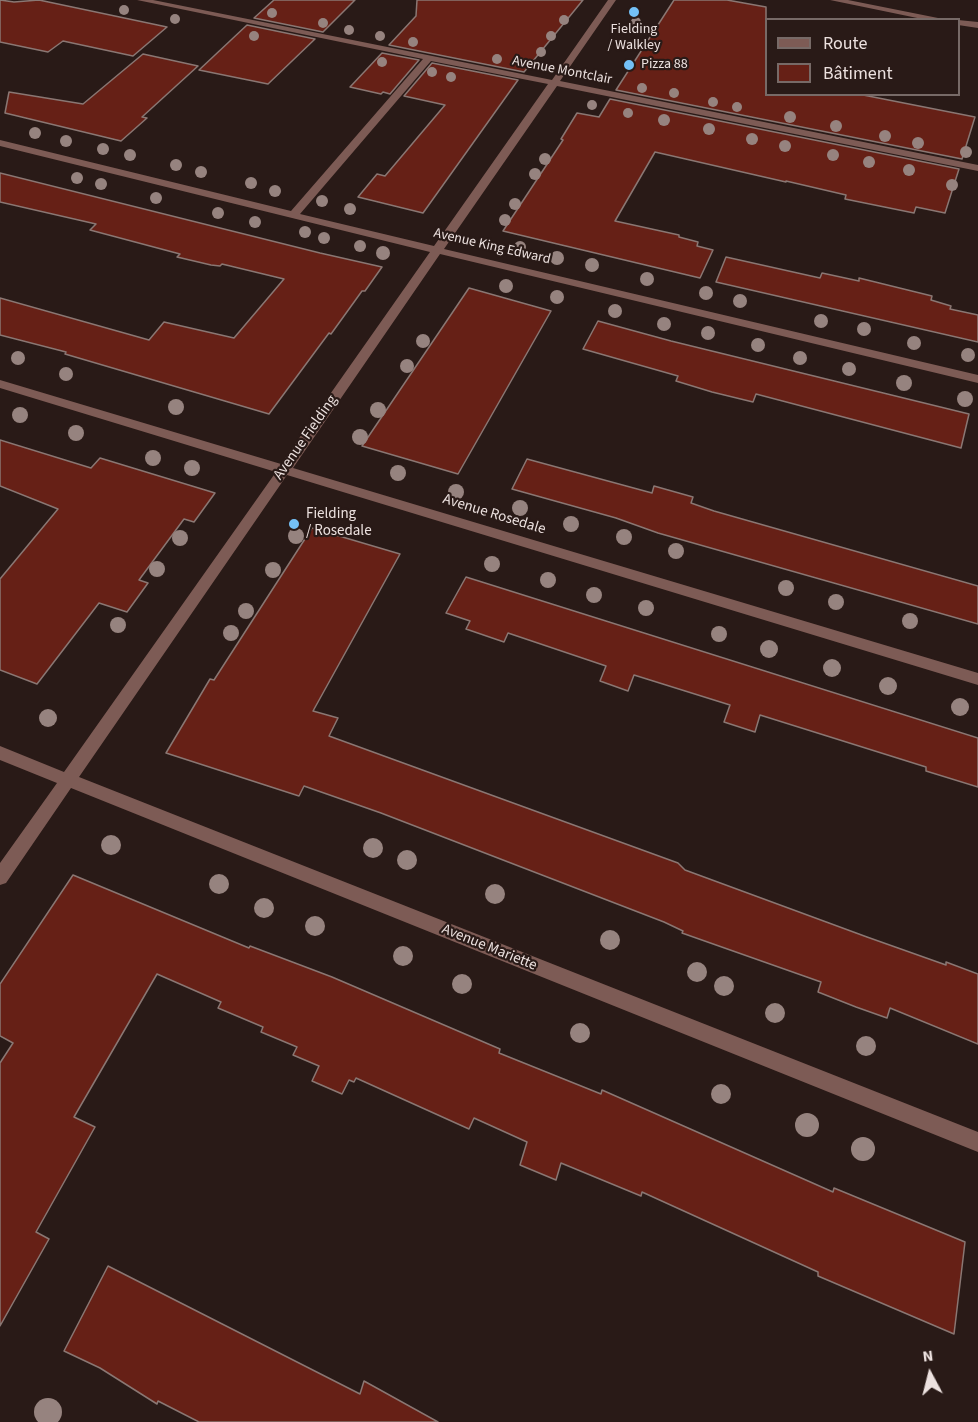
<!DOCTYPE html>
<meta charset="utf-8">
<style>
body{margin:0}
#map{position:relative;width:978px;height:1422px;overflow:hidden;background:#291a17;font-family:"Source Sans 3",sans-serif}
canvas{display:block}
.legend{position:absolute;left:765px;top:18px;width:195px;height:78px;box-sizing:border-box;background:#291a17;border:2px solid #776a67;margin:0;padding:8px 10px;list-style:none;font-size:18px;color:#ece1df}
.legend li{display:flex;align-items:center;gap:12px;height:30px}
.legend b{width:30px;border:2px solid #776a67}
.north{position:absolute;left:900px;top:1344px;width:60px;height:60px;-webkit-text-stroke:4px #291a17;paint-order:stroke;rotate:353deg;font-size:16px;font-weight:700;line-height:24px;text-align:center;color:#ece1df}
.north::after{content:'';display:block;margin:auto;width:21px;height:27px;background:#ece1df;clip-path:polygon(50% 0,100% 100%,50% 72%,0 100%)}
</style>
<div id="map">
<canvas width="978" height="1422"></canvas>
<ul class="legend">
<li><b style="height:8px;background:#7d5b55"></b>Route</li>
<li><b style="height:16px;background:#662016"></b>Bâtiment</li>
</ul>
<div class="north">N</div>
</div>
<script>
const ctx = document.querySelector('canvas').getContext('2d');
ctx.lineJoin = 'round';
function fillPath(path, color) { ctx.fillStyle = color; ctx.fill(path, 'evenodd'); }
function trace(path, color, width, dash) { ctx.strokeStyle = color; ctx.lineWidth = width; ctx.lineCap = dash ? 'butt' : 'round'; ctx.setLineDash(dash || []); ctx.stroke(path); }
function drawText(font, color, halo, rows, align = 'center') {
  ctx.font = font + ' "Source Sans 3",sans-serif'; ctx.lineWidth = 4.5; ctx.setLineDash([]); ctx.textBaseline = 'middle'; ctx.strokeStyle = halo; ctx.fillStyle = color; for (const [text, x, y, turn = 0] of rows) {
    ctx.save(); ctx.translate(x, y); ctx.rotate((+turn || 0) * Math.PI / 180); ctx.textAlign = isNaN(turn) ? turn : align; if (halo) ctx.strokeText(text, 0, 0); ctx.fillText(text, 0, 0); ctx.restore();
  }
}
const building = new Path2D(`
 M0,0L14,2L39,0L167,27L133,56L63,41L48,52L0,42Z
 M274,0H355L323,32L254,18Z
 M417,0H583L524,72L389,45L416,16Z
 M674,0H727L766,7V94H858L975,117L962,159L616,90Z
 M247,25L315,39L268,84L199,70Z
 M382,53L419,60L390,94L383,92L381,94L350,87Z
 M143,54L198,66L142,117L147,118L121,141L5,113L9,92L83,104Z
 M432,63L518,80L423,213L358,197L377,174L385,176L445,105L404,96Z
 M610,99L959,169L945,213L916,207L914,213L845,199L846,195L786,181V182L655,152L615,221L679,235V237L698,242L697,246L713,250L700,278L503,231L563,140L561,139L577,113L599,117Z
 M0,173L320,253L382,267L365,291H362L331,334L329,333L269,414L65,354L66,352L0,335V298L149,340L164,322L234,338L284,279L222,264L220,266L211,265L177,257L180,254L90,230L96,224L0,202Z
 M726,257L820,278L822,273L859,281V278L932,296L931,300L951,306L950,309L978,315V342L716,282Z
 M469,288L551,311L458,474L362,446Z
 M598,321L671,341L969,414L961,448L756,394L753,402L712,392L676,381L678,376L583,349Z
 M0,440L91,468L100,458L215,493L194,522L184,519L139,580L148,583L127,612L99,603L37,684L0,670V579L58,509L0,486Z
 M527,459L652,493L654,486L693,497L691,503L714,511L978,586V624L658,533L616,518L512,489Z
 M312,528L400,554L313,711L338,718L329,736L678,863L685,870L867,937L946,965V962L978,974V1044L890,1008L887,1018L856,1007L818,992L821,982L682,933L683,931L664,922L381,813L304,786L299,796L166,753L210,679L214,680Z
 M466,577L978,738V787L926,771V767L760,715L755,732L724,722L730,705L634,675L628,691L600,681L606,666L508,633L504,642L466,629L470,621L446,613Z
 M73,875L249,948L250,946L332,977L500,1049L499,1053L601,1094L602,1090L833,1192L834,1188L965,1242L954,1334L818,1276V1272L642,1192L641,1196L561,1163L556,1180L520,1165L527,1142L474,1118L469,1129L356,1078L354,1082L349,1080L342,1094L312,1081L319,1066L293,1055L297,1047L261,1032L263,1027L218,1008L221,1002L157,974L74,1117L95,1127L36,1232L49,1239L0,1326V1063L13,1043L0,1036V984Z
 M108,1266L360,1394L364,1381L438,1422H199L158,1401L157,1404L100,1368L64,1351Z`);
const minor = new Path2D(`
 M137,0H153L552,80L608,0H616L560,81L978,165V171L557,86L444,249L978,375V383L440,254L293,468L978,673V685L287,475L79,777L978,1132V1152L71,788L6,883L0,885V863L57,783L0,760V746L64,772L276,472L0,388V380L281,464L430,252L0,146V140L291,211L423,59ZM431,61L548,84L434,246L300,214Z
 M830,0H848L948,20H927Z
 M958,20L978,22V28L958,25Z`);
const trees = [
 [124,10,5],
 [272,13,5],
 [175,19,5],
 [564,20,5],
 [636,22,5],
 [323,23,5],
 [349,30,5],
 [254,36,5],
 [380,36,5],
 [551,36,5],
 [413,42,5],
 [541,52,5],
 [497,59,5],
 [382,62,5],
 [432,72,5],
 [451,77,5],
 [642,88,5],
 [674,93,5],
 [713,102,5],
 [592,105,5],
 [737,107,5],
 [628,113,5],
 [790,117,6],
 [664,120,6],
 [836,126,6],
 [709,129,6],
 [35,133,6],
 [885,136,6],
 [752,139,6],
 [66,141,6],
 [918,143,6],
 [785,146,6],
 [103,149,6],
 [966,152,6],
 [130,155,6],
 [833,155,6],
 [545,159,6],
 [869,162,6],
 [176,165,6],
 [909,170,6],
 [201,172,6],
 [535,174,6],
 [77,178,6],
 [251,183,6],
 [101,184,6],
 [952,185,6],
 [275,191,6],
 [156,198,6],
 [322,201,6],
 [515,204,6],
 [350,209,6],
 [218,213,6],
 [505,220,6],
 [255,222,6],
 [305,232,6],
 [324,238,6],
 [360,246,6],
 [520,247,6],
 [383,253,7],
 [557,258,7],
 [592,265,7],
 [647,279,7],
 [506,286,7],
 [706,293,7],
 [557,297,7],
 [740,301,7],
 [615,311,7],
 [821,321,7],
 [664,324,7],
 [864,329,7],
 [708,333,7],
 [423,341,7],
 [914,343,7],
 [758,345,7],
 [968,355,7],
 [18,358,7],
 [800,358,7],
 [407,366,7],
 [849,369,7],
 [66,374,7],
 [904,383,8],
 [965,399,8],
 [176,407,8],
 [378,410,8],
 [20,415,8],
 [76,433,8],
 [360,437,8],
 [153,458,8],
 [192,468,8],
 [398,473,8],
 [456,492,8],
 [520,508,8],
 [571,524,8],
 [296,536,8],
 [624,537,8],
 [180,538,8],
 [676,551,8],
 [492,564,8],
 [157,569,8],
 [273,570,8],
 [548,580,8],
 [786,588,8],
 [594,595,8],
 [836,602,8],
 [646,608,8],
 [246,611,8],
 [910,621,8],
 [118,625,8],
 [231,633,8],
 [719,634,8],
 [769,649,9],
 [832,668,9],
 [888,686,9],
 [960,707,9],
 [48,718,9],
 [111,845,10],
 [373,848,10],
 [407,860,10],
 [219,884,10],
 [495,894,10],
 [264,908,10],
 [315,926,10],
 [610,940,10],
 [403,956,10],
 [697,972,10],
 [462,984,10],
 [724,986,10],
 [775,1013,10],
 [580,1033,10],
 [866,1046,10],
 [721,1094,10],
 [807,1125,12],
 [863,1149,12],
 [48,1412,14]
];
const markers = [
 [634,12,6,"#74c0f6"],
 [629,65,6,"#74c0f6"],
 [294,524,6,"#74c0f6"]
];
const farPoinames = [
 ["Fielding",634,30],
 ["/ Walkley",634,46],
 ["Pizza 88",641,65,"left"]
];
const farStreetnames = [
 ["Avenue Montclair",562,71,11],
 ["Avenue King Edward",492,247,13]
];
const streetNames = [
 ["Avenue Fielding",306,438,-55],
 ["Avenue Rosedale",494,515,17],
 ["Avenue Mariette",489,948,22]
];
const poiNames = [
 ["Fielding",306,515],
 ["/ Rosedale",306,532]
];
fillPath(building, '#662016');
trace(building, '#8a7773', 1.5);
fillPath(minor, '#7d5b55');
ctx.fillStyle = '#96837f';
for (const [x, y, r] of trees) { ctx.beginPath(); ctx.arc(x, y, r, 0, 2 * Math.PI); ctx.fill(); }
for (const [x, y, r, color] of markers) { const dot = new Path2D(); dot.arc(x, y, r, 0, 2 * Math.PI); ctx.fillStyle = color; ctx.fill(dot); trace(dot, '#291a17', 2); }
drawText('14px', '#ece1df', '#291a17', farPoinames);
drawText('14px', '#ece1df', '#291a17', farStreetnames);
drawText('15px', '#ece1df', '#291a17', streetNames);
drawText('15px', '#ece1df', '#291a17', poiNames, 'left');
</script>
